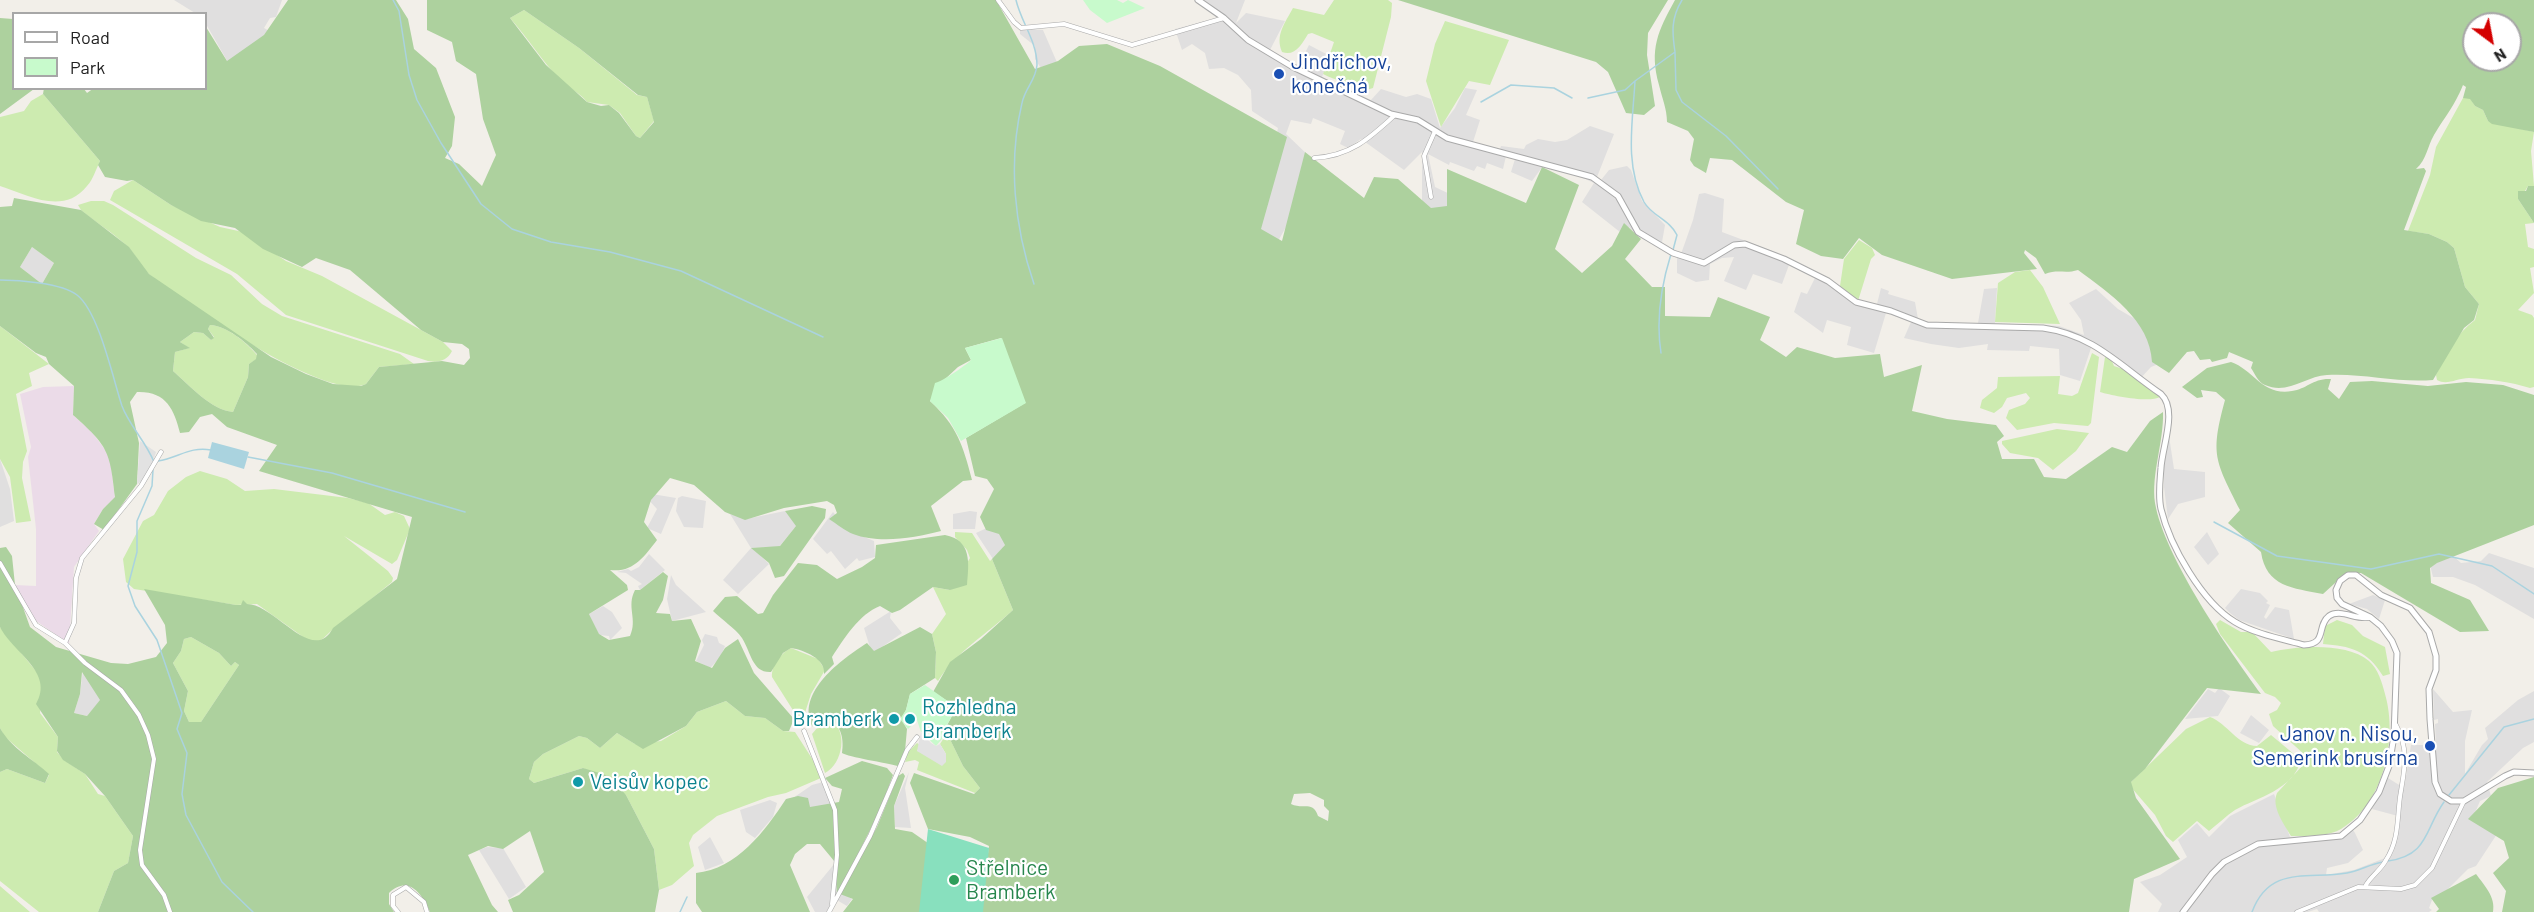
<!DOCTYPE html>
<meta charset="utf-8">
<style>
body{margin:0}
#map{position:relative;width:2534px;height:912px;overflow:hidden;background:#f2efe9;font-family:Barlow,sans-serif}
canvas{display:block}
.legend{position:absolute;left:12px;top:12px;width:195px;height:78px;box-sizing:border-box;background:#fff;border:2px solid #a7a7a7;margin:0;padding:8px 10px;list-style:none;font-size:18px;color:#222}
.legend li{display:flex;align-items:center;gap:12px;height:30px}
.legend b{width:30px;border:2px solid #a7a7a7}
.north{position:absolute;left:2462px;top:12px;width:60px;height:60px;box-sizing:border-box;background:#fff;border:2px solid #a7a7a7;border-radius:50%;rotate:148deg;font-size:16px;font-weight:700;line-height:24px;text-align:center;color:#222}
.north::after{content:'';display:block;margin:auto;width:21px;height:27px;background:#d40000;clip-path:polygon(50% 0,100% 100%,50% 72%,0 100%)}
</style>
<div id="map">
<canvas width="2534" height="912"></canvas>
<ul class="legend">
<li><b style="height:8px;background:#fff"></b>Road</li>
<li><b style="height:16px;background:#c8facc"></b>Park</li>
</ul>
<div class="north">N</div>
</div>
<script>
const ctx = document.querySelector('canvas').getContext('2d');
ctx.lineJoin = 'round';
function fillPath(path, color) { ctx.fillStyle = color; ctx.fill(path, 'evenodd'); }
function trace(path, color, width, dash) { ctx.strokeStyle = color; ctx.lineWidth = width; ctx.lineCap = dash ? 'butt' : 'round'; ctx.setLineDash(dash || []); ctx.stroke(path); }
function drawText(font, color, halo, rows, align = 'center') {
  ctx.font = font + ' Barlow,sans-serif'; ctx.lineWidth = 4.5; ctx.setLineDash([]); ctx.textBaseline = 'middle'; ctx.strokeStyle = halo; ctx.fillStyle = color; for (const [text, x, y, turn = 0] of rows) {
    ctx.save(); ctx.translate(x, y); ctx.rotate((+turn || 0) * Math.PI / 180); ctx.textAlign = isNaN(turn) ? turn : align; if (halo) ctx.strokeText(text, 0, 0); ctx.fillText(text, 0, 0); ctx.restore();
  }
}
const residential = new Path2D(`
 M174,0H282L276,17L270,18L264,28L273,33L229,64L206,24V14L195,13Z
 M1194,0H1245L1236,23L1246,13L1285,21L1270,50L1298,67L1309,45L1330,56L1322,77L1371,100L1381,89L1406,97L1417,94L1431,99L1440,128L1455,108L1465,88L1477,90L1466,115L1480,120L1473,142L1500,149L1501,146L1524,149L1526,145L1538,139L1555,142L1567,140L1590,126L1614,134L1597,177L1601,180L1609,170L1627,166L1631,170L1642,201L1665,225L1661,248L1637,236L1629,227L1625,236L1582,202L1594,183L1572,173L1543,166L1532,181L1511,172L1515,159L1506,156L1503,169L1487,163L1485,169L1477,166L1474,171L1450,162L1449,165L1428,154L1435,187L1456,197L1443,215L1422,213V152L1404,170L1361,139L1348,148L1340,144L1345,131L1313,118L1311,124L1291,120L1286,134L1310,157L1301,201L1278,241L1252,227L1266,192L1278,128L1252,111L1251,90L1238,75L1224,68L1209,69L1205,53L1192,44L1182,50L1175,29L1217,18Z
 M1020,28L1043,30L1059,67L1044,73L1035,59V46L1020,34Z
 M1705,193L1724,199L1722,232L1778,253L1828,278L1857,300L1877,304L1881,288L1889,291L1888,294L1915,302L1918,319L1936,324L1978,323L1984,289L1997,288L1995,323L2059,326L2084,335L2081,320L2069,303L2096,289L2118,309L2149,327L2161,363L2151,367L2138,381L2092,345L2080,381L2060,375L2059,349L2030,346L2029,351L1987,350L1988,344L1959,348L1931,344L1904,338L1911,322L1886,313L1874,353L1847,345L1851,327L1827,320L1823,333L1794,312L1801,292L1807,294L1815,278L1789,265L1782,284L1753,274L1746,290L1724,281L1734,257L1722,258L1710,264L1709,280L1696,282L1677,273V257L1681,254L1693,220L1699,194Z
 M32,247L54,263L42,284L20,267Z
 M2169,436L2174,469L2205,472V497L2178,504L2168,519L2164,487V457Z
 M0,459L10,489L14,521L0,527Z
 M652,494L676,498L661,534L647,528L657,509L645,496Z
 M682,496L706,501L703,528L684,527L676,511L678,498Z
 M785,511L797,525L779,547L753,548L769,564L738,594L723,580L751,548L730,514L746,519Z
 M970,511L977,512L975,529H953V514Z
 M833,512L850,531L874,541L875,557L859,561L857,558L845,569L831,551L827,554L813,539Z
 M1004,520L1005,545L993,559L976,533Z
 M2207,532L2219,554L2208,565L2194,547Z
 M2449,552L2461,563L2481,561L2489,553L2534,568V619L2475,585L2453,577H2433L2430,565Z
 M649,554L665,570L640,590L638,586L642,584L626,573L617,572L628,569L631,571L639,567Z
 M671,575L676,585L706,612L672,621L667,599Z
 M2241,589L2260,593L2268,601L2266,603L2270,605L2264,617L2266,619L2275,607L2289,610L2294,639L2239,620L2230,613L2225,608Z
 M2373,595L2385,600L2379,619L2367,609L2349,604Z
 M603,606L612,612L622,628L610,640L609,636L599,635L589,614Z
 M891,611L890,618L902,633L872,654L864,628Z
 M705,634L717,637L719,643L725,646L720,658L710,668L696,661L704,645L702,640Z
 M83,670L101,700L87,716L74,713L80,694Z
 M2219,688L2230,696L2218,716L2185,719L2208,689L2215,693Z
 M2433,689L2453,712L2472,710L2465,741V774L2482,745L2488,739L2485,728L2518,700L2534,691V742L2523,748L2487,782L2491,796L2480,801L2472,820L2499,831L2476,866L2468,869L2447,890L2432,900L2429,908L2432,910L2429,912H2319L2317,909L2308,912H2158L2162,904L2140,882L2160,875L2187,857L2178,840L2197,823L2209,837L2230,816L2274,794L2290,837L2342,834L2351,827L2355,833L2363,850L2348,863L2327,868L2326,875L2354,870L2385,858L2398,828V816L2372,809L2388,778L2404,788L2411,745H2436L2435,724L2438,723V719L2434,720Z
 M2251,715L2269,730L2259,743L2240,733Z
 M909,772L905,788L911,828L895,827L894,806Z
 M823,782L833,808L839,891L852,899L847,906L835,899L826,912H815L807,897L835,863L793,798L812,785Z
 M770,800L777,803L773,817L755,838L746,832L740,810Z
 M710,837L724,863L705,870L698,847Z
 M487,847L503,848L526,887L509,899L479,850Z`);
const industrial = new Path2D(`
 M74,386L73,415L91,431L110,456L115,498L103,509L94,524L99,531L74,567L69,644L32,618L15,585L36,586V529L28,457L31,447L20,394L43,387Z`);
const grass = new Path2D(`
 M1334,0H1388L1392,3L1391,17L1373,88L1363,91C1349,83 1337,81 1323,74L1334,42L1312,33L1308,34C1302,44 1295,57 1282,52C1275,35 1285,23 1293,8L1324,15Z
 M524,10L579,48L637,95L647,97L654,121L640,138L636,136L620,113L609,105L587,102C580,93 570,89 561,81C542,61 528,38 510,18Z
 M1445,21L1509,40L1490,85L1469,81L1441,127L1426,81L1435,44Z
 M43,94L100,161C96,169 93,180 87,186C63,216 28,195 0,186V117L24,111L31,101Z
 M2463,98H2470L2475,106L2483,110L2488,121L2534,132L2531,151L2534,186H2528L2525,191H2518V199L2534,223L2525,224L2528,247L2534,249V267L2530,268L2534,293L2518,310L2532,315L2534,318V387L2530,388C2511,382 2489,379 2469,378C2457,378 2447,386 2437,380L2436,375C2446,354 2456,334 2475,320L2479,304L2465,287L2454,248L2447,242L2429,234L2408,231L2430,175L2436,147Z
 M133,180L171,205L220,227L243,232L286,261L322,276L443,342L452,351C447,361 438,363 428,361L286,315L237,274L110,200L114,191Z
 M91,201H104L113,205L196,258L231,275L262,304L282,316L400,354L414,364L379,367L366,384C326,403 185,303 150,275C141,268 136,255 128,247C114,233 96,223 81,210L78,205Z
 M1859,240L1872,248L1875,255L1871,259L1858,301L1840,286L1844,259Z
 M2030,270L2043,287L2060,324L1995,322L1998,283L2015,272Z
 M210,325C227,326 246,342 257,355V359L249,364L248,377L233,412C211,410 189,385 173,371L175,352L189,348L180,342L194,332L203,333L211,340L214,337L208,329Z
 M0,326L49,364L29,373L32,386L16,394L27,451L23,462L22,478L31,521L16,523L10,477L0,459Z
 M2092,353L2099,357L2091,423L2088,426L2054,423L2017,430L2006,418L2009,410L2025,404L2030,398L2026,393L2007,398L2002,407L1994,413L1980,408L1982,400L1997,388L1998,377L2060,376L2058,394L2072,396L2078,393Z
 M2105,357L2111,359L2114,366L2123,369L2160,397C2150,403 2113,396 2100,392Z
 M2057,429L2089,433L2076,451L2053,470L2038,458L2010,453L2002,444V441Z
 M200,471L227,479L245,491L274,489L348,498L368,503L385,515L395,512L404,516L410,529L397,560L392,564L344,536L388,571L393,578L392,582L342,623C331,628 328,637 317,642L306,639L257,604L236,605L134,589L126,582L123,559L143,521L154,515L168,491L186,477Z
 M955,532L972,533L990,561L992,559L1013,610C988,633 956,652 938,681L935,678L936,652L932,634L946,614L933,587L950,590L970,558L967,550L955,537Z
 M2220,620L2241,632H2252L2271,652C2298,646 2346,642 2369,661C2378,669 2382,682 2385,694C2398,738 2384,804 2341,829C2327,837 2307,836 2291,836C2284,824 2271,807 2277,793L2304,764L2306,756L2273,726L2269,714L2277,710L2281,703L2275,697L2265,693L2220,634L2216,624Z
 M2337,620L2352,625L2363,636L2385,647L2390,674L2383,676C2367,650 2350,646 2323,644L2325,626Z
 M0,627L40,676L43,685L40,713L58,737L57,752L64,760L85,774L98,794L105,796L133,836L128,863L114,871L98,912H39L0,881V772L7,769L45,783L49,775L4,736L0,728Z
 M191,637L219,653L231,666L235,662L239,665L201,722H189L184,711L188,691L173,663L181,651L184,639Z
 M791,648L818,659L825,670L811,694L803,719L796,715L772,677C771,666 781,653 791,648Z
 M726,701L745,716L765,718L783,731L795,732L820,771L821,778L786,793L768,797L717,816L693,835L689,843L694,866L672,885L659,890L654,849L626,795L583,768L534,783L529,779L534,762L543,754L579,736L587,738L600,748L617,733L635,744L661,741L686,726L697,712Z
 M2210,717C2227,723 2238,746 2257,746L2271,735L2301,760C2293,790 2258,797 2235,810C2226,816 2218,824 2209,831L2197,821L2173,842L2166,836L2155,815L2130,786L2131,782L2186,729Z
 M829,719C849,729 843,764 825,773L812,734L823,721Z
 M947,733L963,766L980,788L975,793L917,770L919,762L915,760L905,762L908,752L917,743L920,745L917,751L946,754L940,744Z
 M0,886L30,912H0Z`);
const forest = new Path2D(`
 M288,0H396L408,19L414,49L436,68L455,117L452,146L445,158L459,164L482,186L496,155L483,119L476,74L456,61L452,42L427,30V0H996L1035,69L1058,61L1079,46L1107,44L1160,66L1287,137L1261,229L1282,241L1305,152L1364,198L1374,177L1398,179L1431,208L1447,206V169L1526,203L1542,167L1579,185L1555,249L1582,273L1612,246L1624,223L1641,239L1625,259L1652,287H1665V316L1710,317L1718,297L1770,317L1760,340L1786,357L1797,347L1835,358L1880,354L1884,377L1922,365L1912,411L1947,419L1996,425L2004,436L1997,442L2002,459H2034L2044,477L2066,479L2112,447L2127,452L2150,421L2163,412C2164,442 2151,474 2155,503C2164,556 2228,649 2261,694L2207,688L2145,769L2131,782L2136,798L2180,859L2134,879L2129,912H980L989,846L970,837L928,829L910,783L914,773L974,794L980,788L963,766L945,729L952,716L949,702L933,692L950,662L981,639L1013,610L992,559L1005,545L999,534L986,530L980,517L994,489L987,479L975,476L966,438L1025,403L1001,338L965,348L971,360L958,367L943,381L930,401C957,426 963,445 972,480L963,481L931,506L941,531C915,538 879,544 853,534C845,531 837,524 829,519L837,513L834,505L827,501L784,508L745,520L725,512L694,485L670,478L651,500L644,522L657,540C644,557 633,573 610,570L627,585L628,590L589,614L599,634L609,640L630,636C638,619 626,607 635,590H640L663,572L668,576L663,600L656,613L670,614L672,621L691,619L701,641L695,661L712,668L725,648L738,639L754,673L794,719L789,731H783L765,718L745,716L726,701L697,712L686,726L643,749L617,733L600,748L587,738L579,736L543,754L534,762L529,779L534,783L583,768L609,776L626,795L654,849L659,890L655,912H513L508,900L519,895L544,872L530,831L503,849L488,846L468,855L492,905L498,912H430C422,893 408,875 389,893V904L394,912H98L114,871L128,863L133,836L105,796L85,774L63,760L57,751L58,737L36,704C55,672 13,653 0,627C0,620 0,560 0,548L6,547L12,556L15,585L30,627L56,647L111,663L128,664L156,657L167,643L165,625L144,589L236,605H241L243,600L247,604C275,604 313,666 333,628L397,579L412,517L259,471L277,445L227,427L212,414L200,417L189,432L180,433C174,409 166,391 137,392L130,402L139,443L137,484L104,530L94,524L103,509L115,497C110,451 108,446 73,415L74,386L49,364L46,357L36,353L0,326V207L12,206L14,198L81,210L129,247L149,274L271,357L306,374L333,384L361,386L366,384L379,367L442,361L464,365L470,358L469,349L462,344L443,342L421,330L350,270L316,258L302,267L263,249L235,228L201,221L171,205L133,180L127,181L105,177L98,165L100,161L43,94L44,88L84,89L87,93L94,88H206V27L227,61L264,35ZM524,10L579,48L638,95L647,97L654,122L640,138L636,136L619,113L609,105L601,106L587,102L546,65L510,18ZM32,247L54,263L42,284L20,267ZM210,325C227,326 246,342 257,354L256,359L249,364L248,377L233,412C211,410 189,385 173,371L175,352L190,348L180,342L194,332L203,333L211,340L214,338L208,329ZM191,637L219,653L231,666L235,662L239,665L201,722H189L184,711L188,691L173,663L181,651L184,639ZM82,672L100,700L87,716L74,713L80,694ZM1310,793L1324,800V806L1329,811L1328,821L1318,816C1313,800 1303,810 1291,804L1294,794Z
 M1398,0H1668L1648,33L1647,55L1655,106L1644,115L1626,113L1608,72L1596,62Z
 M1675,0H2534V132L2492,124L2488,121L2483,110L2475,106L2470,99L2463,98L2466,87L2463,85C2454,107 2446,115 2434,135C2427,147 2427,159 2416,169L2424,168L2426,171L2404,230L2429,234L2447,242L2454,248L2465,287L2479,304L2474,320L2464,328L2433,380C2397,383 2363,373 2327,375C2306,376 2288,395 2265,385C2258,382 2255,374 2251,368L2253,362L2229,352L2227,358L2212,362L2210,359L2200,360L2194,351L2187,352L2169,373L2152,362C2150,320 2110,294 2078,270C2066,274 2057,269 2045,274L2036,258L2025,250L2024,253L2037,269L1952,279L1882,255L1859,238L1843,259L1821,256L1796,244L1804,210L1786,202L1732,160L1710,158L1706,173L1694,166L1690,160L1694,139L1688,131L1667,122C1667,109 1662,98 1659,85C1649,49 1658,31 1675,0ZM2474,24H2510V60H2474Z
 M0,18L13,19L14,88L34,89L0,114Z
 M2528,186H2534V223L2518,199V191H2526Z
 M2231,362C2254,370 2262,396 2292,391C2307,389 2313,378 2331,379L2328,389L2339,399L2350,382L2372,381L2428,386L2466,382L2503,385L2534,395V525L2437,563L2430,568L2431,583L2470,600L2489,631L2460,632L2361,573H2346L2323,594C2293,588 2266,587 2261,552L2228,523L2240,510C2215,460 2210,455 2225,400L2216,392L2201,390L2203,397L2197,398L2182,387L2207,368Z
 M812,506L826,509L825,518L784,576L775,578L769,563L751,548L780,546L796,526L785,511Z
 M945,535C972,540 969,563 967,585L950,590L933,587L900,610L892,613L880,606C859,614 844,639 832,657L834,664L824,674C826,659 804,650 791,648L783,653L771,672C752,673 751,652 742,638C735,628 722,620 713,611L725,597L737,596L758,614L763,613L773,595L798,563L817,565L837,579L862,567L875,558L876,545Z
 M920,627L932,634L936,652L935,678L910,694L906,710L901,719L907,729L905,751L898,766C887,763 848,757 842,753C844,740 842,726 829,719L816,728L812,726C796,692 842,659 867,643L874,651Z
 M0,728C11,748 33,759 49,774L45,783L7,769L0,772Z
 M862,761L887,768L893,775L880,810L837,896L835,862L820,844H807L795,854L790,865L810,912H702L696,903V873C737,869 765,831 786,799L798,796L808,798L810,807L839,802L842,789L832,786L825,778Z
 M903,773L905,776L894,806L895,829L912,832L935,848L924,912H843L853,899L840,894L877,827L898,776Z
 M2534,777V912H2502L2506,891L2493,873L2509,858L2504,841L2468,819L2498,788Z
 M2476,874C2484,885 2496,897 2493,912H2436L2439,909L2431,898Z`);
const park = new Path2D(`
 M1083,0H1117L1123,3L1128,0L1145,8L1107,23L1090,10Z
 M1002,338L1026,403L961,441L948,418L930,401L935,383C943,381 965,366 971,360L965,348Z
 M925,685L949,702L952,716L945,728L947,733L936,746L921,732L917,720L908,729L900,719L906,710L910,694Z`);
const pitch = new Path2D(`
 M928,829L989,848L983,912H919Z`);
const parking = new Path2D(`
 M140,441L156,452L151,467L141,482L137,484Z
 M921,732L931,743L936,746L940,744L946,754V762L942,766L917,751Z`);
const water = new Path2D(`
 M212,442L249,452L244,469L208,458Z`);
const stream = new Path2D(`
 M393,0L399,11L409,75L417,100L441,143L481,204L512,229L551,242L610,252L681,271L823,337
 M1016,0C1021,22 1037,41 1037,65C1036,80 1025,88 1022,103C1008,162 1014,226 1034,284
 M1675,52L1676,90L1682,102L1726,136L1778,189
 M1588,98L1625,90L1635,81
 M1481,102L1511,85L1554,88L1572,98
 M1673,250L1677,235C1670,220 1652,216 1644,202C1624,165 1633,120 1635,81L1675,52C1672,32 1671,18 1682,0
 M0,280C18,280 62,283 77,295C99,312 113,379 122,406C129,425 146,442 154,462
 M1661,353C1656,321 1661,286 1671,254
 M248,457L332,473L465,512
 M158,461C178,458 190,446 211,450
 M153,470L152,486L137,521V552L128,586L135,606L157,640L182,713L177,729L187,753L182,794L186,815L222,882L253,912
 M2214,522L2277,556L2371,569L2439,554L2492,566L2534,594
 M2449,795L2504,727L2534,719
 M2388,861C2429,855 2424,830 2444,802
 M680,912L687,897
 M2252,912C2270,864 2309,880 2347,873C2359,871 2370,864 2383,862`);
const minor = new Path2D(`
 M998,0L1014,22L1021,28L1064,24L1132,45L1224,18
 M1314,158C1350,156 1369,139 1395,115
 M1431,197L1424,156L1435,131
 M0,563L36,625L65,643L85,663L121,690L139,715L148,735L154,759L140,850L142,865L164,895L170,912
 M65,643L74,623L76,578L82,558L141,486L161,452
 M804,731L835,810L837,855L832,904
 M2366,885C2371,876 2381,870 2386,860C2399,840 2397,820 2400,797C2404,771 2410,751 2396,725
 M398,912L393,906V895L406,887L424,902L427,912
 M829,912L870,836L907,750L917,737
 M2297,912L2358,887L2401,889L2415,885L2432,868L2464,801`);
const tertiary = new Path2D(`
 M1198,0L1224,18L1248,40L1293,67L1391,114L1418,120L1447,138L1592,177L1618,196L1638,232L1673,253L1704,263L1734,245L1745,244L1784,259L1828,281L1856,302L1891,311L1927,325L2043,328C2094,335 2120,366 2161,394C2178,410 2162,447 2161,468C2160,481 2158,496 2161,509C2170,546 2202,602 2235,622C2255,634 2282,639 2304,645C2328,644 2316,626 2329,616C2341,608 2357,621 2370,617
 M2183,912L2212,874L2224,862L2243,852L2258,844L2341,836L2360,820L2379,792L2389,766L2394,736L2397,653L2392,641L2381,626L2370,617L2342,604L2337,598L2336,590L2340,581L2348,575H2356L2381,595L2410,608L2429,632L2436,656V670L2429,689L2430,719L2435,782L2440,794L2451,801H2464L2505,776L2514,772L2534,773`);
const markers = [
 [1279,74,6,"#1a4fb4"],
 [894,719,6,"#0f9aa8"],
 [910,719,6,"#0f9aa8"],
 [2430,746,6,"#1a4fb4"],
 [578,782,6,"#0f9aa8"],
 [954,880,6,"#2e9e5b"]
];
const transitNames = [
 ["Jindřichov,",1291,62],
 ["konečná",1291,86],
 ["Janov n. Nisou,",2418,734,"right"],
 ["Semerink brusírna",2418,758,"right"]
];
const cultureNames = [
 ["Rozhledna",922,707],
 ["Bramberk",922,731],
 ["Bramberk",882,719,"right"],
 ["Veisův kopec",590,782]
];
const leisureNames = [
 ["Střelnice",966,868],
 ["Bramberk",966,892]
];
fillPath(residential, '#e0dfdf');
fillPath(industrial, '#ebdbe8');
fillPath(grass, '#cdebb0');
fillPath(forest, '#add19e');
fillPath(park, '#c8facc');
fillPath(pitch, '#88e0be');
fillPath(parking, '#e2e2e2');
fillPath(water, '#aad3df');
trace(stream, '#aad3df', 1.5);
trace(minor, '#a9a9a9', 5);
trace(tertiary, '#a9a9a9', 7);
trace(minor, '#fff', 4);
trace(tertiary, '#fff', 5);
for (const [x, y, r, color] of markers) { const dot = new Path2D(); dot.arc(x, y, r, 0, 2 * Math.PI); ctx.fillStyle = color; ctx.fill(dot); trace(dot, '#fff', 2); }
drawText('21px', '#164399', '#fff', transitNames, 'left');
drawText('21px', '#0d838f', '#fff', cultureNames, 'left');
drawText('21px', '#27864d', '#fff', leisureNames, 'left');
</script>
